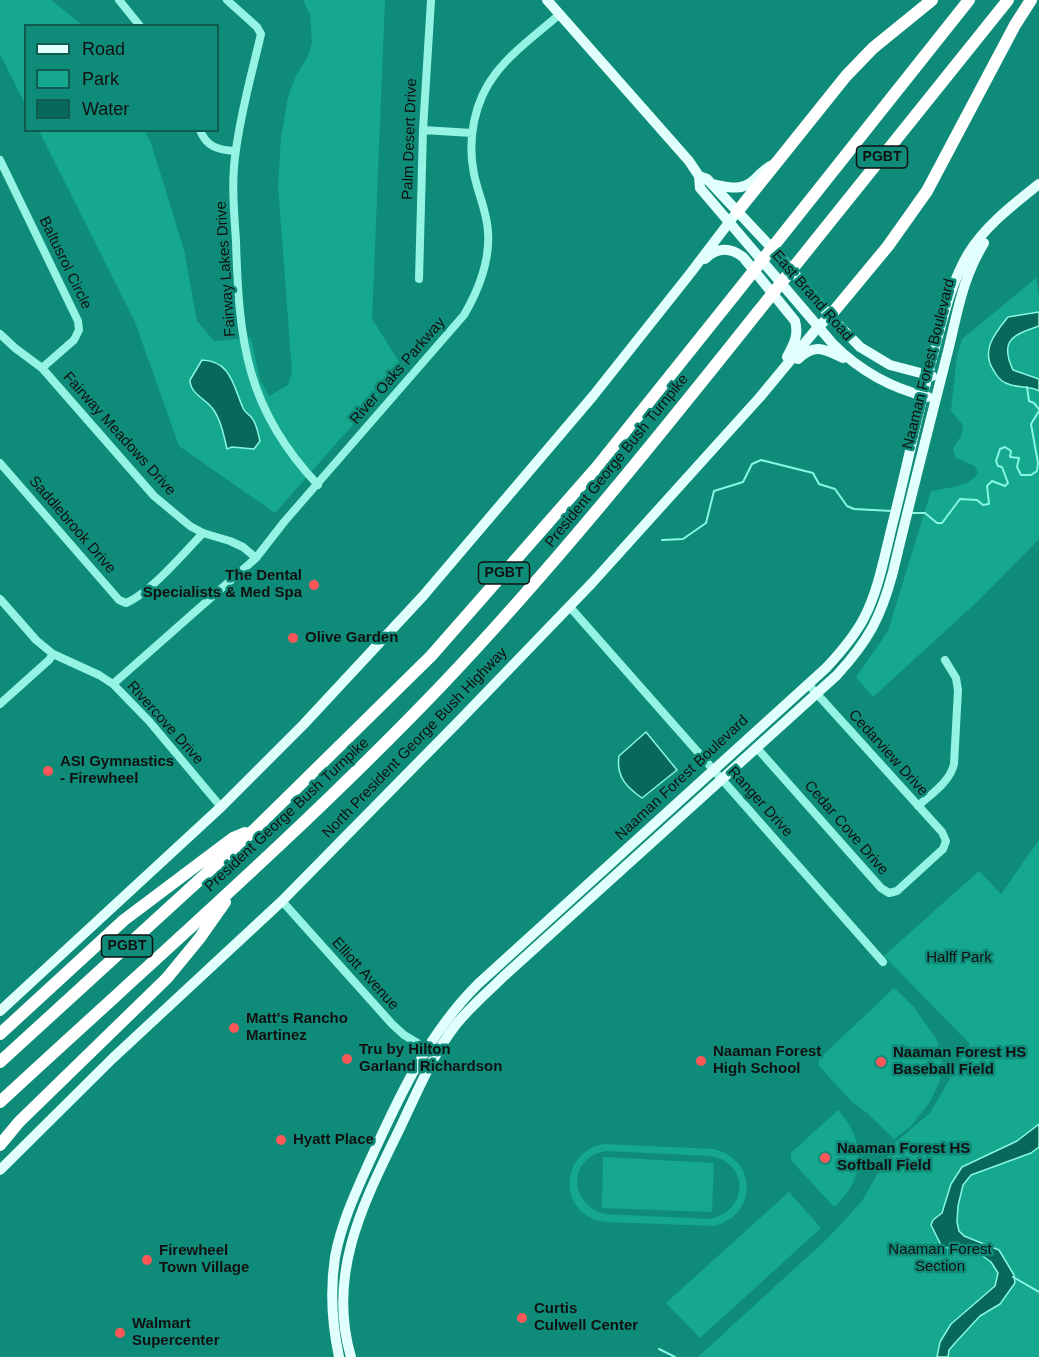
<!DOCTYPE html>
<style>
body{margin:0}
#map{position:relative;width:1039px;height:1357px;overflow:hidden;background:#0f8c79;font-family:Helvetica,sans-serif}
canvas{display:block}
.legend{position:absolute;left:24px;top:24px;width:195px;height:108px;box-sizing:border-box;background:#0f8c79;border:2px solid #105b4f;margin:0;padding:8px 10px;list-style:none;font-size:18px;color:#111}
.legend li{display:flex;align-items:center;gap:12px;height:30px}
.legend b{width:30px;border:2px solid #105b4f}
</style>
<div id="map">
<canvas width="1039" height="1357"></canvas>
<ul class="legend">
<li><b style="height:8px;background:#e1fffc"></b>Road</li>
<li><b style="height:16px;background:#16a78f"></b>Park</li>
<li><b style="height:16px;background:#08685a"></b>Water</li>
</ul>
</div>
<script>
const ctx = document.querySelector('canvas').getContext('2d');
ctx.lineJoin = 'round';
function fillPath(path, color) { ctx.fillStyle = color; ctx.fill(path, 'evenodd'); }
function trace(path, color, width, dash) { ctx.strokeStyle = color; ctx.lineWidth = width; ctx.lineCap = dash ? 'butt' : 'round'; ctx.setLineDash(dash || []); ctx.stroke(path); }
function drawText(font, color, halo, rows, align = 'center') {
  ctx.font = font + ' Helvetica,sans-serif'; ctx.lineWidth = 5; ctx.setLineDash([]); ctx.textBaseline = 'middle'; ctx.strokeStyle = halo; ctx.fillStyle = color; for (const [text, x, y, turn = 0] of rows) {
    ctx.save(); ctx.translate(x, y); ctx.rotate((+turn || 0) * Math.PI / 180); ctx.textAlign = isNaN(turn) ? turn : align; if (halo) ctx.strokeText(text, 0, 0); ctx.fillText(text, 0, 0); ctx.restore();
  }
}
const green = new Path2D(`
 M0,0H51L82,25L26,26L25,104L0,54Z
 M303,0H385L372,319L403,368L275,513L179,446L135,322L39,131H145L151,143L184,250L197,321L214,341L251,338L260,380L269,396L288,385L292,372L278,185L281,138L288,97L295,78L309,54L312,42L310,14Z
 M1036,278L1039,296V539L977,602L873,697L856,677L888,631L931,491C945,488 970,487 978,473L975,466L956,458L953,449L961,436L963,425L951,411L957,355L962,339Z
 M1039,840V1357H698L828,1238L862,1201L896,1142L930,1113L970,1044L884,956L979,871L1001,894Z
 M894,988L913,1006L937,1040L944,1071L930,1102L911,1126L894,1139L866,1112L853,1103L819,1066V1059Z
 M838,1110C866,1141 867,1178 834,1207L791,1160V1153Z
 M603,1144L713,1149C758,1159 758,1215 714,1226L606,1222C559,1217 557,1154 603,1144ZM606,1151L710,1156C750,1162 749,1211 710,1219L604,1214C568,1203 568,1157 606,1151Z
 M603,1157L714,1163L712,1212L602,1208Z
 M789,1192L821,1228L700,1338L666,1303Z`);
const water = new Path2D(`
 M1039,312V326C1013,335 999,340 1013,370L1039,379V391C1031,386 1021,388 1011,385C1003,383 998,379 994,371C980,351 995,333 1008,317Z
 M202,360C231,361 233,385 243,408C245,413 249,414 252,418C257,424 258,434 260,441L254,449L232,447L227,449C224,436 221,420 213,409C206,399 190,394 190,380Z
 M646,732L677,770L642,798C626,787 616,776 619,756Z
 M1039,1124V1147L1031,1153L971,1175L963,1185L958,1206L957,1222L959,1231L964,1236L999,1250L1014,1275L1015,1283L1000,1304L980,1316L955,1343L949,1350L948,1357H937L940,1342L951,1324L995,1286L998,1273L991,1262L972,1248L957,1252L941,1245L931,1225L933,1220L942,1213L951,1184L962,1167L1017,1141Z`);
const stream = new Path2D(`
 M1027,387L1029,401L1034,403L1039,409
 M910,513H925L937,523H942L960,499L977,500L983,505L989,504L987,486L992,481L1005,486L1008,483L1002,467L998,466L996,461L1000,449L1005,447L1011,451L1010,457L1019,458L1017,467L1021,475H1031L1037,471L1038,463L1031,424L1039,411
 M662,540L683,539L706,523L714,491L743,482L752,464L761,460L813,473L819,484L835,489L847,506L854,509L892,511
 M1013,1277L1039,1292
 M659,1349L675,1357`);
const minor = new Path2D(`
 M119,0L140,26
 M227,0L257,27L261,34C252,73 241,111 236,150C231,180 234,211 236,241C239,342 246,409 318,485
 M200,130C206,147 219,150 235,151
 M423,130L472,133
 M0,160L78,321L79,330L74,340L42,368
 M419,279L423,130L431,0
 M0,334L15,348L42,368L154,496L190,526L203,533L230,541L243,547L256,558
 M0,463L119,600L126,603C150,593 184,553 203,533
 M0,599L36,640L53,654L99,675L113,684L149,721L221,807
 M569,606L883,962
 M113,684L256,558L284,522L464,315C478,291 490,261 488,232C487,211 478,194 474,174C467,140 474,101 496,73C513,51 538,33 560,14
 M0,704L49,660L53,654
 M756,747L881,888L889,893L897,891L943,849L946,841L942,832L808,684
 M918,806C931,794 950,782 954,764L958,690L956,678L945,660
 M282,901L392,1024L404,1035L431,1051`);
const major = new Path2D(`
 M547,0L689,161L699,176L700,188L833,344C860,371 890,388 928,397
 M699,176L707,179L783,260L830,316L860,347L890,365L932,376
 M712,184C727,187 741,192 754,180C761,173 765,168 774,164
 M705,259C717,247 730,247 743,257L795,321C799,335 794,344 787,357
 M798,359C815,343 824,349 843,358
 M0,1011L221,807L303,725L423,596L593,396L689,275L737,212
 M0,1170L113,1058L282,901L460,720L592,583L760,397L818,327L830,316
 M339,1357C332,1324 330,1290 335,1257C341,1225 354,1196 367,1167C397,1101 426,1036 478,984L826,668C841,652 854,637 864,618C879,589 885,553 893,522C908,463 920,403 936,344C944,314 952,281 968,254C985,226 1014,204 1039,184
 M351,1357C326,1272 365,1200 401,1126C417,1092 432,1056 455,1026C469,1008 487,993 503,977L837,675C869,640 881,617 893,572C910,500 928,430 946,359C957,317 961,280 984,243`);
const highway = new Path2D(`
 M737,212L846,76L873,48L932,0
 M830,316L888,246L927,191L1015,25L1031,0
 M0,1034L124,920L233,838L245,833
 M0,1062L254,830L431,656L597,467L733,297
 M0,1102C148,965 301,832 440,687C553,568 655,441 757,313
 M0,1145L19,1122L167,978L199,939L225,902`);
const highwayBridge = new Path2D(`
 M733,297L969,0
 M757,313L1008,0`);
const markers = [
 [314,585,6,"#ff5758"],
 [293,638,6,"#ff5758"],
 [48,771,6,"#ff5758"],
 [234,1028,6,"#ff5758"],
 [347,1059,6,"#ff5758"],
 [701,1061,6,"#ff5758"],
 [881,1062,6,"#ff5758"],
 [281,1140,6,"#ff5758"],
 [825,1158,6,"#ff5758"],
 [147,1260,6,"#ff5758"],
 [522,1318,6,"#ff5758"],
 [120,1333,6,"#ff5758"]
];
const shields = [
 [882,157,51],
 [504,573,51],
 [127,946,51]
];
const shieldNames = [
 ["PGBT",882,157],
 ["PGBT",504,573],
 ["PGBT",127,946]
];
const streetNames = [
 ["Palm Desert Drive",410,139,-88],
 ["Baltusrol Circle",65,263,64],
 ["Fairway Lakes Drive",226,269,-94],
 ["East Brand Road",812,296,49],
 ["Naaman Forest Boulevard",929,364,-76],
 ["River Oaks Parkway",398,371,-49],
 ["Fairway Meadows Drive",119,434,48],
 ["President George Bush Turnpike",617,461,-51],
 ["Saddlebrook Drive",72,525,49],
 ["Rivercove Drive",165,723,48],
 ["North President George Bush Highway",415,743,-46],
 ["Cedarview Drive",888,753,48],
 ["Naaman Forest Boulevard",682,778,-43],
 ["Ranger Drive",760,802,48],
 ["President George Bush Turnpike",287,815,-43],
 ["Cedar Cove Drive",846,828,49],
 ["Elliott Avenue",365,974,48]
];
const poiNames = [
 ["The Dental",302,576,"right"],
 ["Specialists & Med Spa",302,593,"right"],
 ["Olive Garden",305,638],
 ["ASI Gymnastics",60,762],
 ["- Firewheel",60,779],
 ["Matt's Rancho",246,1019],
 ["Martinez",246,1036],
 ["Tru by Hilton",359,1050],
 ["Garland Richardson",359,1067],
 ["Naaman Forest",713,1052],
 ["High School",713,1069],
 ["Naaman Forest HS",893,1053],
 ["Baseball Field",893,1070],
 ["Hyatt Place",293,1140],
 ["Naaman Forest HS",837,1149],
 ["Softball Field",837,1166],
 ["Firewheel",159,1251],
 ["Town Village",159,1268],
 ["Curtis",534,1309],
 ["Culwell Center",534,1326],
 ["Walmart",132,1324],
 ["Supercenter",132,1341]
];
const parkNames = [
 ["Halff Park",959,958],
 ["Naaman Forest",940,1250],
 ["Section",940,1267]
];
fillPath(green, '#16a78f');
fillPath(water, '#08685a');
trace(water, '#87f7e2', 1.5);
trace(stream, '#87f7e2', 2);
trace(minor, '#95f3e3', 8);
trace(major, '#e1fffc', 10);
trace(highway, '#fff', 12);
trace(highwayBridge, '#fff', 12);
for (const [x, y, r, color] of markers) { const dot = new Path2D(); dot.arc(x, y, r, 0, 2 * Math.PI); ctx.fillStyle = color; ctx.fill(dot); trace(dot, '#0f8c79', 2); }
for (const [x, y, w] of shields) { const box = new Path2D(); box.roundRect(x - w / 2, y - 11, w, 22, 4.5); ctx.fillStyle = '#0f8c79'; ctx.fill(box); trace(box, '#111', 1.5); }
drawText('bold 14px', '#111', null, shieldNames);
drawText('15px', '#111', '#0f8c79', streetNames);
drawText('bold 15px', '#111', '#0f8c79', poiNames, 'left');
drawText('15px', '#111', '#0f8c79', parkNames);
</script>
